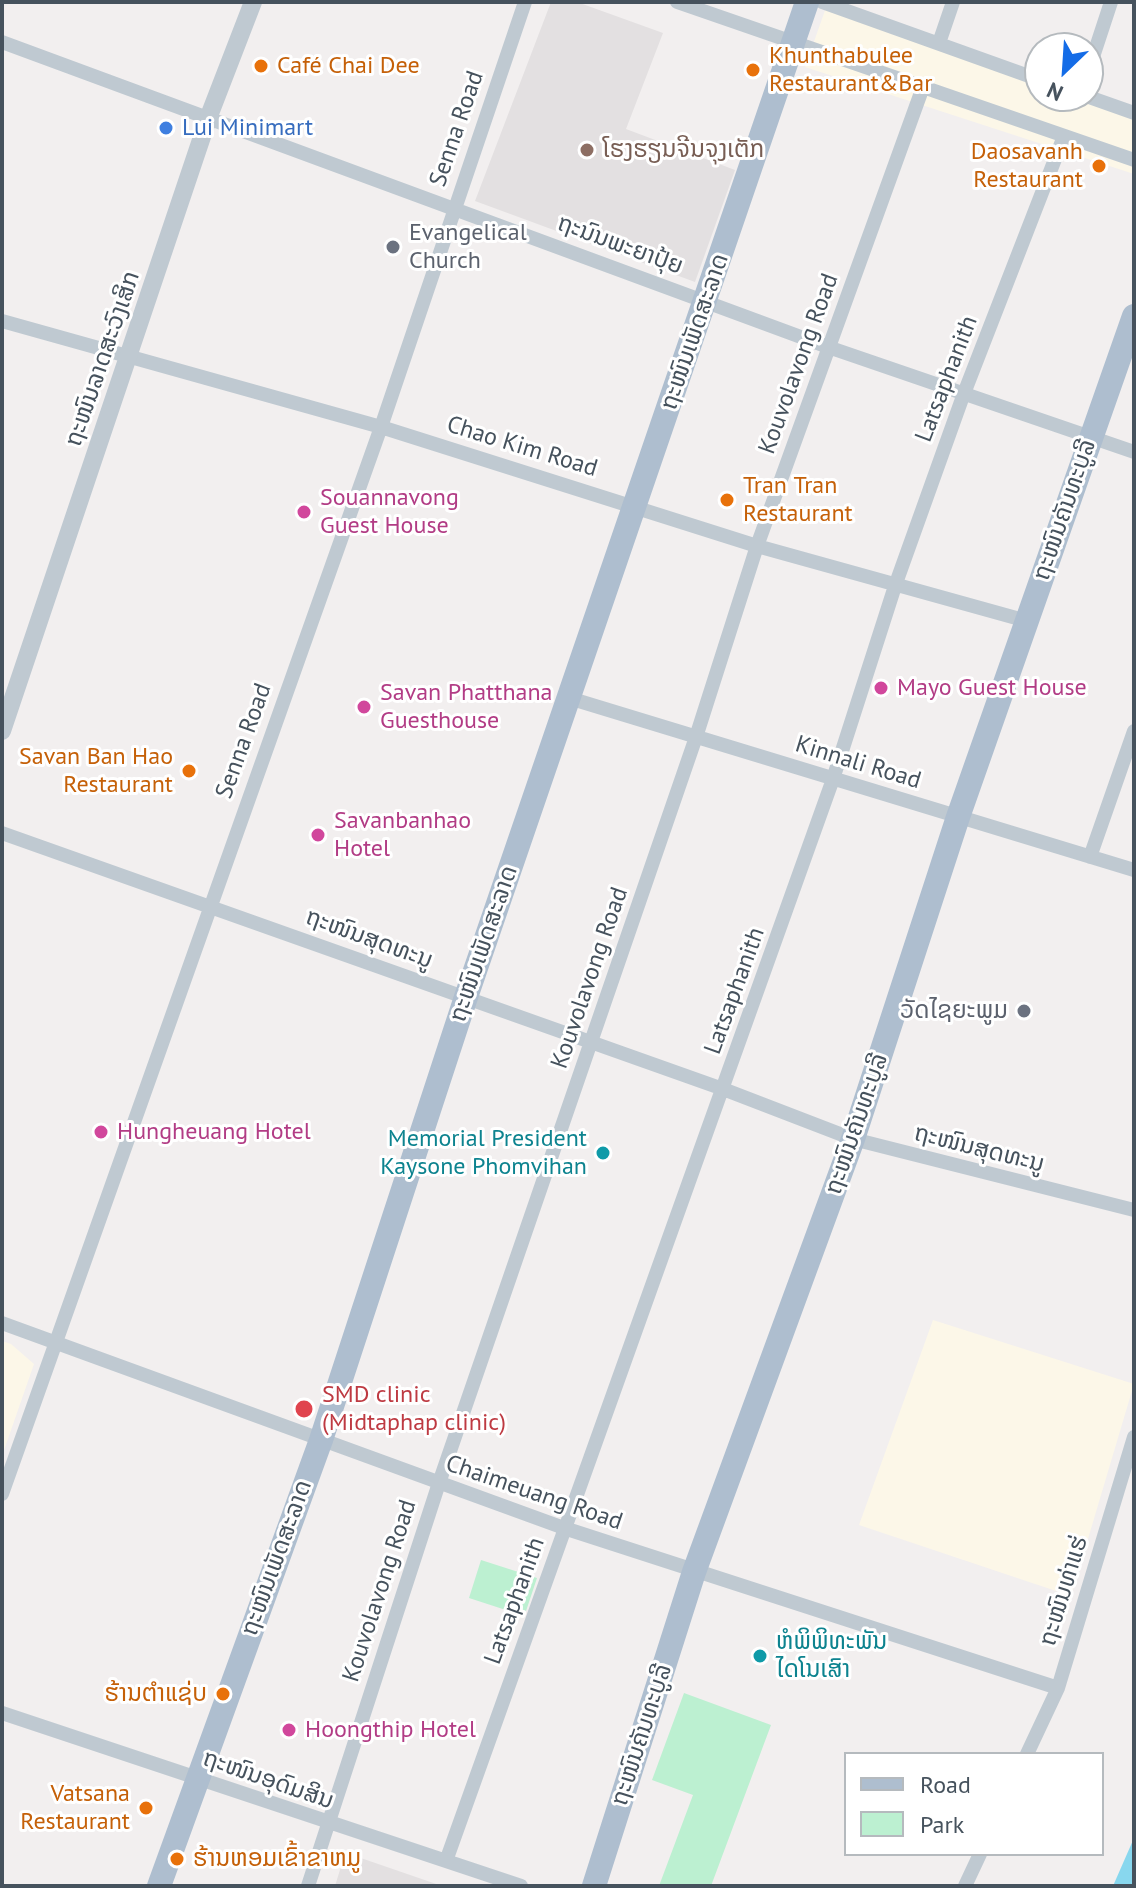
<!DOCTYPE html>
<meta charset="utf-8">
<style>
body{margin:0}
#map{position:relative;width:1136px;height:1888px;overflow:hidden;background:#f2efef;font-family:"PT Sans",sans-serif}
canvas{display:block}
.frame{position:absolute;inset:0;border:4px solid #46525d;pointer-events:none}
.legend{position:absolute;left:844px;top:1752px;width:260px;height:104px;box-sizing:border-box;background:#fff;border:2px solid #b5babe;margin:0;padding:10px 14px;list-style:none;font-size:24px;color:#46525d}
.legend li{display:flex;align-items:center;gap:16px;height:40px}
.legend b{width:40px;border:2px solid #b5babe}
.north{position:absolute;left:1024px;top:32px;width:80px;height:80px;box-sizing:border-box;background:#fff;border:2px solid #b5babe;border-radius:50%;rotate:205deg;font-size:22px;font-weight:700;line-height:32px;text-align:center;color:#46525d}
.north::after{content:'';display:block;margin:auto;width:28px;height:36px;background:#146ce7;clip-path:polygon(50% 0,100% 100%,50% 72%,0 100%)}
</style>
<div id="map">
<canvas width="1136" height="1888"></canvas>
<div class="frame"></div>
<ul class="legend">
<li><b style="height:10px;background:#aebecf"></b>Road</li>
<li><b style="height:22px;background:#bcf0d1"></b>Park</li>
</ul>
<div class="north">N</div>
</div>
<script>
const ctx = document.querySelector('canvas').getContext('2d');
ctx.lineJoin = 'round';
function fillPath(path, color) { ctx.fillStyle = color; ctx.fill(path, 'evenodd'); }
function trace(path, color, width, dash) { ctx.strokeStyle = color; ctx.lineWidth = width; ctx.lineCap = dash ? 'butt' : 'round'; ctx.setLineDash(dash || []); ctx.stroke(path); }
function drawText(font, color, halo, rows, align = 'center') {
  ctx.font = font + ' "PT Sans","Noto Sans Lao",sans-serif'; ctx.lineWidth = 6; ctx.setLineDash([]); ctx.textBaseline = 'middle'; ctx.strokeStyle = halo; ctx.fillStyle = color; for (const [text, x, y, turn = 0] of rows) {
    ctx.save(); ctx.translate(x, y); ctx.rotate((+turn || 0) * Math.PI / 180); ctx.textAlign = isNaN(turn) ? turn : align; if (halo) ctx.strokeText(text, 0, 0); ctx.fillText(text, 0, 0); ctx.restore();
  }
}
const commercial = new Path2D(`
 M828,2L1040,74V96H1088L1134,106V174L805,67Z
 M933,1320L1134,1384L1071,1596L859,1525Z
 M2,1341L11,1344L34,1364L2,1456Z`);
const education = new Path2D(`
 M551,2H577L663,33L626,129L735,170L695,282L475,201Z
 M355,1856L442,1886H335L343,1860Z`);
const green = new Path2D(`
 M481,1560L537,1578L526,1611L515,1607L512,1612L469,1598Z
 M684,1693L771,1725L711,1886H659L693,1795L652,1780Z`);
const water = new Path2D(`
 M1134,1838V1886H1113Z`);
const minor = new Path2D(`
 M677,2L1134,160
 M822,2L1040,80
 M2,42L828,347L1134,452
 M939,43L953,2
 M1088,72L1111,2
 M1086,96L1134,113
 M2,321L381,427L757,546L1027,621
 M569,698L1134,870
 M2,833L723,1089L853,1139L1134,1210
 M1090,857L1134,731
 M2,1323L564,1528L1058,1688
 M2,1494L381,427L525,2
 M2,1713L521,1886
 M1027,1754L1058,1688L1134,1437
 M446,1861L833,779L895,586L963,396L1064,136
 M308,1886L439,1483L696,737L757,546L923,87
 M965,1886L980,1854`);
const tertiary = new Path2D(`
 M2,731L209,116L253,2`);
const primary = new Path2D(`
 M159,1886L321,1440L466,997L807,2
 M594,1886L694,1572L853,1139L958,817L1134,316`);
const markers = [
 [261,66,8,"#e8710a"],
 [753,70,8,"#e8710a"],
 [166,128,8,"#3f7fe0"],
 [587,150,8,"#8d6e63"],
 [1099,166,8,"#e8710a"],
 [393,247,8,"#6b7280"],
 [727,500,8,"#e8710a"],
 [304,512,8,"#d1479c"],
 [881,688,8,"#d1479c"],
 [364,707,8,"#d1479c"],
 [189,771,8,"#e8710a"],
 [318,835,8,"#d1479c"],
 [1024,1011,8,"#6b7280"],
 [101,1132,8,"#d1479c"],
 [603,1153,8,"#0f9aa8"],
 [304,1409,10,"#e0444e"],
 [760,1656,8,"#0f9aa8"],
 [223,1694,8,"#e8710a"],
 [289,1730,8,"#d1479c"],
 [146,1808,8,"#e8710a"],
 [177,1859,8,"#e8710a"]
];
const foodNames = [
 ["Khunthabulee",769,56],
 ["Restaurant&Bar",769,84],
 ["Café Chai Dee",277,66],
 ["Daosavanh",1083,152,"right"],
 ["Restaurant",1083,180,"right"],
 ["Tran Tran",743,486],
 ["Restaurant",743,514],
 ["Savan Ban Hao",173,757,"right"],
 ["Restaurant",173,785,"right"],
 ["ຮ້ານຕຳແຊ່ບ",207,1694,"right"],
 ["Vatsana",130,1794,"right"],
 ["Restaurant",130,1822,"right"],
 ["ຮ້ານຫອມເຂົ້າຂາຫມູ",193,1859]
];
const shopNames = [
 ["Lui Minimart",182,128]
];
const streetNames = [
 ["Senna Road",457,129,-71],
 ["ຖະນົນພະຍາປຸ້ຍ",620,245,20],
 ["ຖະໜົນເພັດສະລາດ",695,332,-71],
 ["ຖະໜົນລາດສະວົງເສິກ",103,359,-71],
 ["Kouvolavong Road",799,364,-70],
 ["Latsaphanith",947,379,-69],
 ["Chao Kim Road",522,447,17],
 ["ຖະໜົນຄັນທະບູລີ",1065,510,-71],
 ["Senna Road",244,741,-70],
 ["Kinnali Road",858,763,17],
 ["ຖະໜົນສຸດທະນູ",369,939,20],
 ["ຖະໜົນເພັດສະລາດ",484,944,-71],
 ["Kouvolavong Road",590,978,-71],
 ["Latsaphanith",735,991,-70],
 ["ຖະໜົນຄັນທະບູລີ",857,1124,-71],
 ["ຖະໜົນສຸດທະນູ",979,1149,14],
 ["Chaimeuang Road",534,1493,19],
 ["ຖະໜົນເພັດສະລາດ",277,1558,-70],
 ["Kouvolavong Road",380,1591,-72],
 ["ຖະໜົນທ່າແຮ່",1064,1591,-73],
 ["Latsaphanith",515,1601,-70],
 ["ຖະໜົນຄັນທະບູລີ",642,1735,-72],
 ["ຖະໜົນອຸດົມສິນ",268,1780,19]
];
const educationNames = [
 ["ໂຮງຮຽນຈີນຈຸງເຕັກ",603,150]
];
const worshipNames = [
 ["Evangelical",409,233],
 ["Church",409,261],
 ["ວັດໄຊຍະພູມ",1008,1011,"right"]
];
const hotelNames = [
 ["Souannavong",320,498],
 ["Guest House",320,526],
 ["Mayo Guest House",897,688],
 ["Savan Phatthana",380,693],
 ["Guesthouse",380,721],
 ["Savanbanhao",334,821],
 ["Hotel",334,849],
 ["Hungheuang Hotel",117,1132],
 ["Hoongthip Hotel",305,1730]
];
const cultureNames = [
 ["Memorial President",587,1139],
 ["Kaysone Phomvihan",587,1167],
 ["ຫໍພິພິທະພັນ",776,1642,"left"],
 ["ໄດໂນເສົາ",776,1670,"left"]
];
const healthNames = [
 ["SMD clinic",322,1395],
 ["(Midtaphap clinic)",322,1423]
];
fillPath(commercial, '#fcf7e8');
fillPath(education, '#e3e0e1');
fillPath(green, '#bcf0d1');
fillPath(water, '#88d7ee');
trace(minor, '#bfc9d1', 14);
trace(tertiary, '#bfc9d1', 18);
trace(primary, '#aebecf', 24);
for (const [x, y, r, color] of markers) { const dot = new Path2D(); dot.arc(x, y, r, 0, 2 * Math.PI); ctx.fillStyle = color; ctx.fill(dot); trace(dot, '#fff', 3); }
drawText('24px', '#c56008', '#fff', foodNames, 'left');
drawText('24px', '#366cbe', '#fff', shopNames, 'left');
drawText('24px', '#46525d', '#fff', streetNames);
drawText('24px', '#785e54', '#fff', educationNames, 'left');
drawText('24px', '#5b616d', '#fff', worshipNames, 'left');
drawText('24px', '#b23c85', '#fff', hotelNames, 'left');
drawText('24px', '#0d838f', '#fff', cultureNames, 'right');
drawText('24px', '#be3a42', '#fff', healthNames, 'left');
</script>
